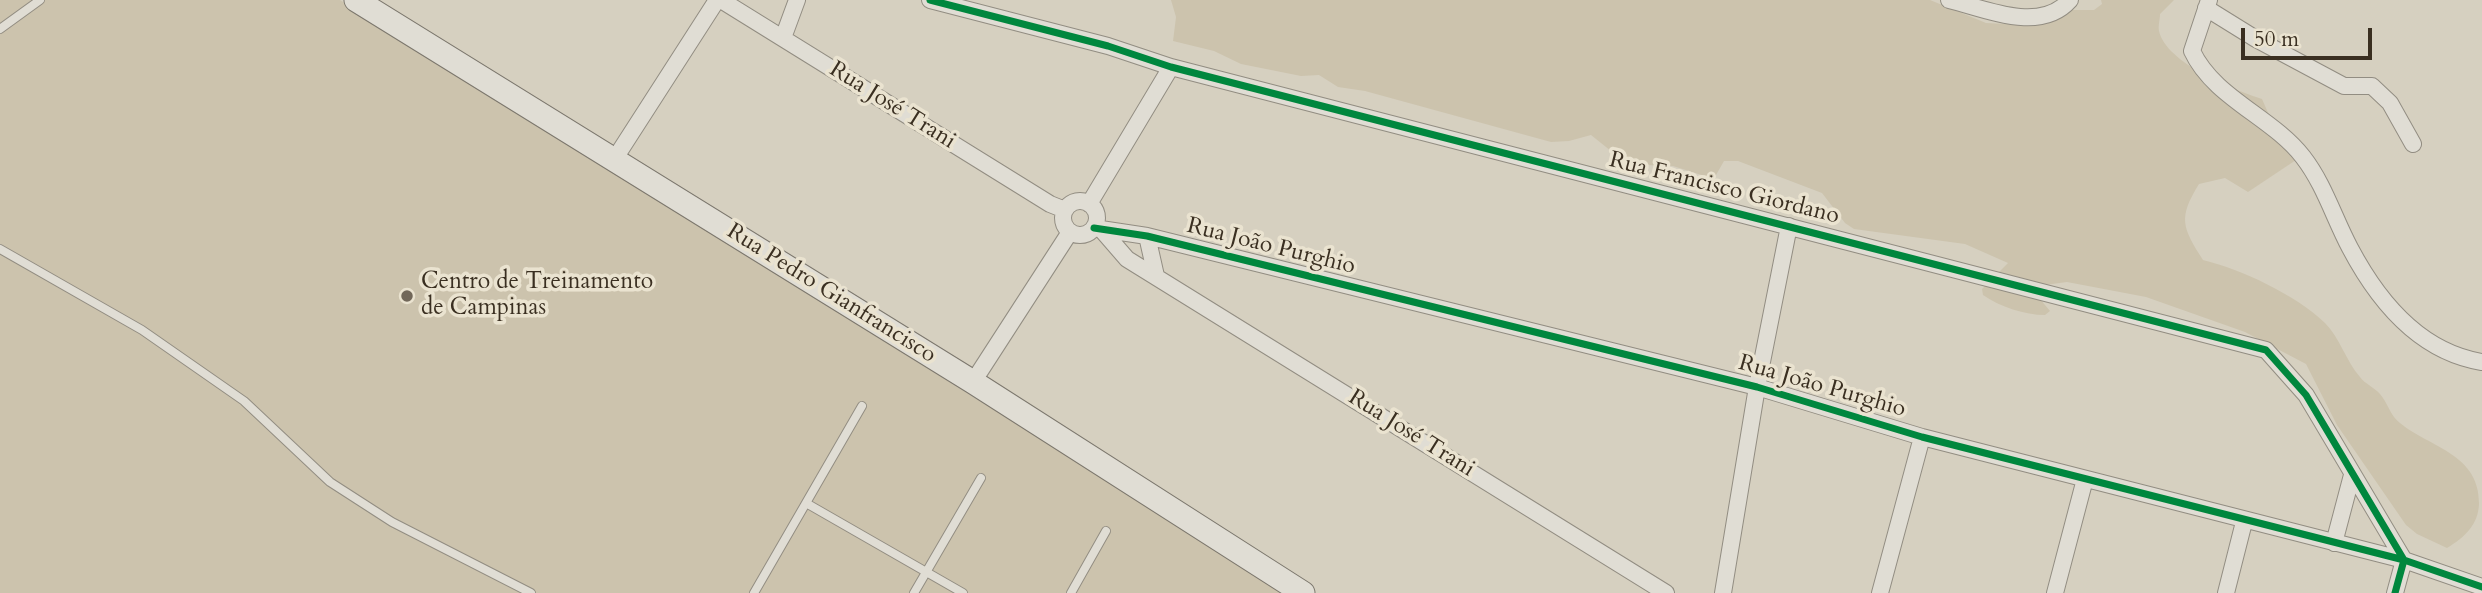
<!DOCTYPE html>
<meta charset="utf-8">
<style>
body{margin:0}
#map{position:relative;width:2482px;height:593px;overflow:hidden;background:#d6d0c0;font-family:Cardo,serif}
canvas{display:block}
.scale{position:absolute;left:2241px;top:28px;width:131px;height:32px;box-sizing:border-box;border:4px solid #3a2f21;border-top:0;padding-left:9px;font-size:21px;line-height:24px;white-space:nowrap;color:#3a2f21;-webkit-text-stroke:5px #eae3d0;paint-order:stroke}
</style>
<div id="map">
<canvas width="2482" height="593"></canvas>
<div class="scale">50 m</div>
</div>
<script>
const ctx = document.querySelector('canvas').getContext('2d');
ctx.lineJoin = 'round';
function fillPath(path, color) { ctx.fillStyle = color; ctx.fill(path, 'evenodd'); }
function trace(path, color, width, dash) { ctx.strokeStyle = color; ctx.lineWidth = width; ctx.lineCap = dash ? 'butt' : 'round'; ctx.setLineDash(dash || []); ctx.stroke(path); }
function drawText(font, color, halo, rows, align = 'center') {
  ctx.font = font + ' Cardo,serif'; ctx.lineWidth = 7; ctx.setLineDash([]); ctx.textBaseline = 'middle'; ctx.strokeStyle = halo; ctx.fillStyle = color; for (const [text, x, y, turn = 0] of rows) {
    ctx.save(); ctx.translate(x, y); ctx.rotate((+turn || 0) * Math.PI / 180); ctx.textAlign = isNaN(turn) ? turn : align; if (halo) ctx.strokeText(text, 0, 0); ctx.fillText(text, 0, 0); ctx.restore();
  }
}
const green = new Path2D(`
 M0,0H340L1286,593H0Z
 M1171,0H1930L1986,23L2028,25L2072,10H2094L2102,4L2101,0H2174L2160,14C2160,19 2158,26 2159,31C2166,63 2234,90 2262,99L2269,115L2271,137L2302,156L2248,192L2225,178L2199,184C2178,218 2182,227 2203,260C2241,269 2296,295 2325,323C2340,338 2346,361 2360,377C2365,384 2374,387 2380,394C2386,401 2389,410 2394,417C2419,446 2480,449 2479,504C2478,525 2465,537 2447,548L2417,534L2406,525L2337,425L2306,364L2245,332L2146,297L2067,282L2030,287L2050,311L2045,315C2025,315 2000,307 1983,295L1982,289L2008,263L1965,244L1854,229L1845,223L1822,193L1738,161H1724L1716,175L1711,178L1673,166L1645,165L1611,151L1591,135L1569,141L1551,142L1365,91L1338,87L1319,75L1301,76L1241,64L1214,51L1173,41L1176,17Z`);
const lane = new Path2D(`
 M0,29L40,0
 M0,249L142,330L244,401L330,482L392,522L531,593
 M806,503L963,593
 M754,593L862,406
 M914,593L981,478
 M1071,593L1106,531`);
const street = new Path2D(`
 M721,0L1050,204L1065,210
 M930,0L1108,46L1171,67L2266,350L2306,395L2404,560L2395,593
 M1949,0C1987,9 2040,34 2070,0
 M2209,0L2192,51C2214,98 2272,117 2303,157C2324,184 2334,218 2350,248C2378,301 2420,352 2482,362
 M2206,8L2256,39L2344,86H2372L2390,103L2413,144
 M783,38L797,0
 M614,160L717,0
 M1063 218a17 17 0 1 1 34 0a17 17 0 1 1-34 0Z
 M1089,204L1171,67
 M1094,228L1147,236L1757,387L1922,437L2404,560L2482,587
 M1101,229L1127,259L1666,593
 M1147,236L1156,276
 M973,382L1070,232
 M2334,543L2352,475
 M1723,593L1757,387L1789,226
 M1880,593L1922,437
 M2055,593L2085,479
 M2226,593L2244,522`);
const secondary = new Path2D(`
 M356,0L973,382L1303,593`);
const cycleway = new Path2D(`
 M930,0L1108,46L1171,67L2266,350L2306,395L2404,560L2395,593
 M1094,228L1147,236L1757,387L1922,437L2404,560L2482,587`);
const markers = [
 [407,296,7,"#716759"]
];
const streetNames = [
 ["Rua José Trani",892,106,32],
 ["Rua Francisco Giordano",1724,189,14],
 ["Rua João Purghio",1271,247,14],
 ["Rua Pedro Gianfrancisco",831,294,32],
 ["Rua João Purghio",1822,387,16],
 ["Rua José Trani",1411,434,32]
];
const poiNames = [
 ["Centro de Treinamento",421,283],
 ["de Campinas",421,309]
];
fillPath(green, '#ccc3ad');
trace(lane, '#928d82', 10);
trace(street, '#928d82', 18);
trace(secondary, '#7c776d', 25);
trace(lane, '#e0ddd4', 8);
trace(street, '#e0ddd4', 16);
trace(secondary, '#e0ddd4', 23);
trace(cycleway, '#00873e', 7);
for (const [x, y, r, color] of markers) { const dot = new Path2D(); dot.arc(x, y, r, 0, 2 * Math.PI); ctx.fillStyle = color; ctx.fill(dot); trace(dot, '#eae3d0', 2.5); }
drawText('23px', '#3a2f21', '#eae3d0', streetNames);
drawText('23px', '#3a2f21', '#eae3d0', poiNames, 'left');
</script>
